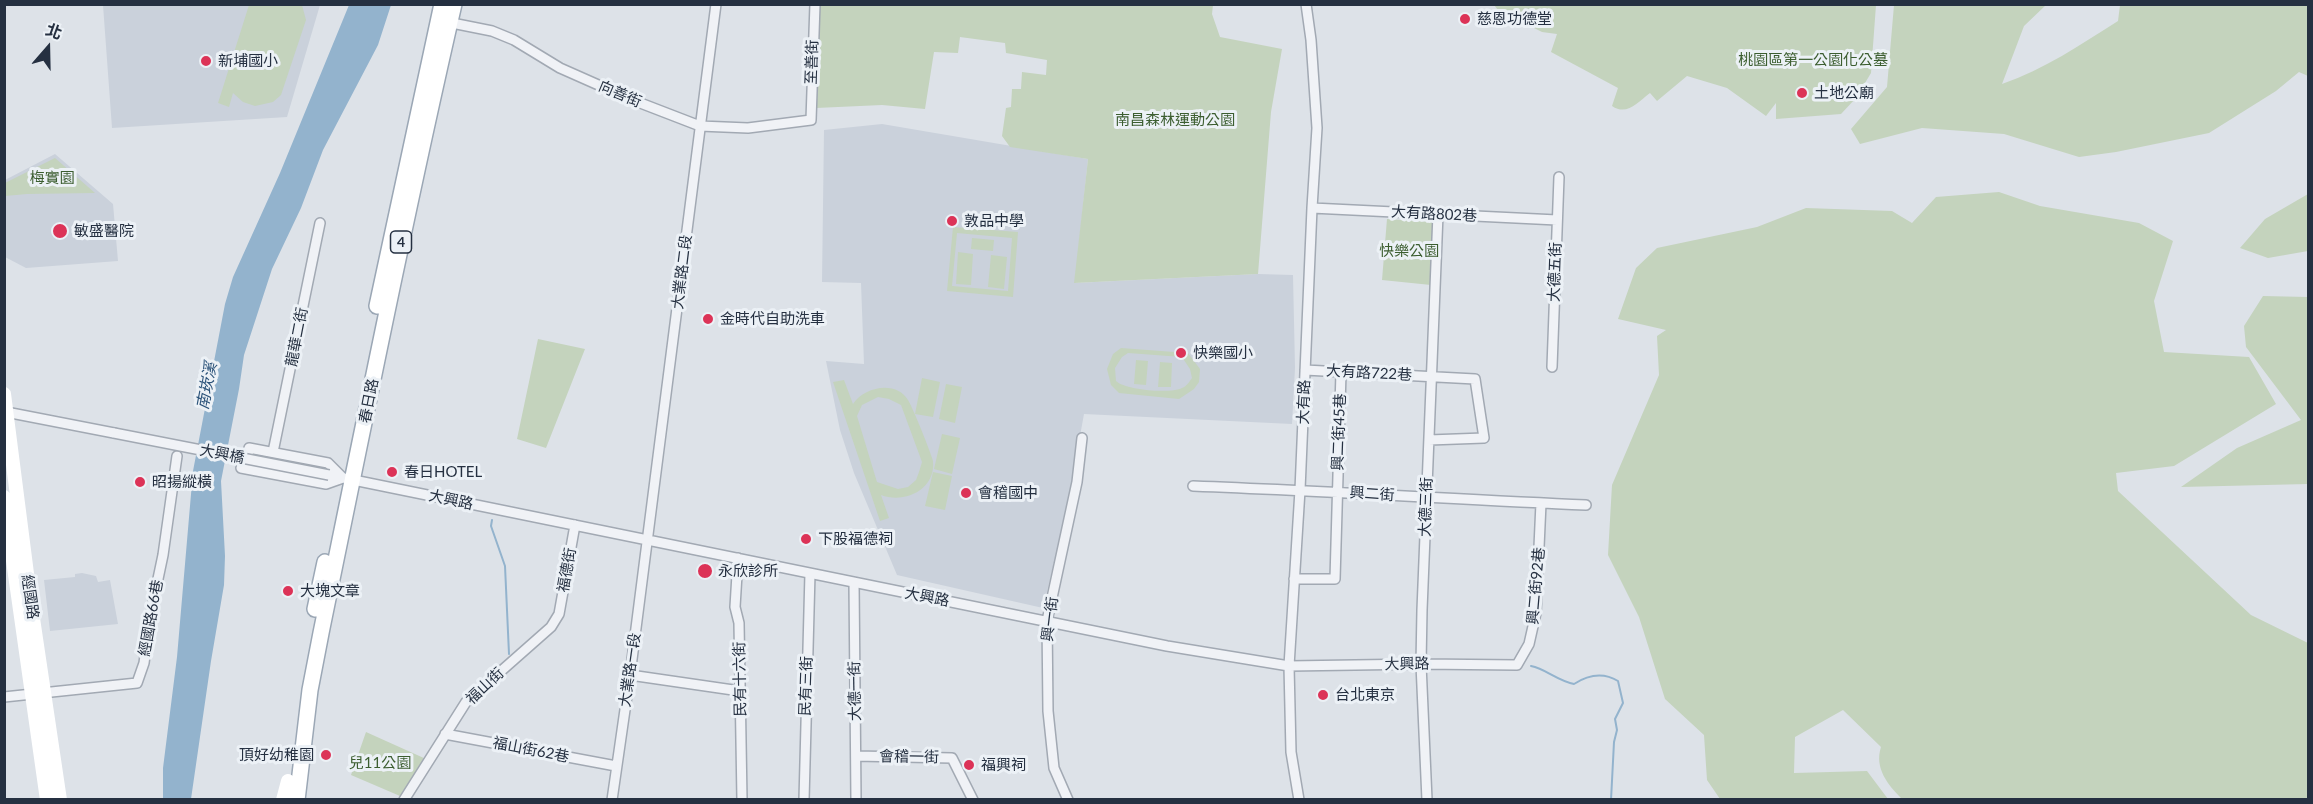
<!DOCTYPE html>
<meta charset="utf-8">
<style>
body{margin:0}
#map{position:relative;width:2313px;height:804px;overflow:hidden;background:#dde2e8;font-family:Lato,"Noto Sans TC",sans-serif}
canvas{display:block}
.frame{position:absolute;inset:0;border:6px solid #253041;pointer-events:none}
.north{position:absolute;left:18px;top:18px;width:60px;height:60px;-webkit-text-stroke:4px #ecf1f6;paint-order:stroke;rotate:20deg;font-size:16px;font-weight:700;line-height:24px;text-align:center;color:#253041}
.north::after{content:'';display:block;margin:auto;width:21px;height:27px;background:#253041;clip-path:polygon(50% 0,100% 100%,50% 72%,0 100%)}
</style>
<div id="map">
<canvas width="2313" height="804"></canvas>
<div class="frame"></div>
<div class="north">北</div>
</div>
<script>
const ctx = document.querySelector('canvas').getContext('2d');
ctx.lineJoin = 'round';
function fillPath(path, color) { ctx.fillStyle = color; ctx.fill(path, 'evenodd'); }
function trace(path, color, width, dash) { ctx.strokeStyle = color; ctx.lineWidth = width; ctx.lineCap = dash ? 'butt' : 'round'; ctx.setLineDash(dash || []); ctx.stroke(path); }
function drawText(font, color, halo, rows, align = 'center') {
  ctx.font = font + ' Lato,"Noto Sans TC",sans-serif'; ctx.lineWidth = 6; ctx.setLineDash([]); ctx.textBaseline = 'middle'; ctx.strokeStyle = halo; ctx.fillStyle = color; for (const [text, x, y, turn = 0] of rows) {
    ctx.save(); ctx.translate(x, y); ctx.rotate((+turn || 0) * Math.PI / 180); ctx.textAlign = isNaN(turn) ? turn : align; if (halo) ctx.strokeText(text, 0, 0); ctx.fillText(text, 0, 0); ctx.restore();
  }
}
const built = new Path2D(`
 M103,5H320L287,117L112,128Z
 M882,124L1088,159L1075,283L1258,274L1293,275L1295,368L1292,424L1084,414L1066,513L1043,608L897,575L854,473L840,430L826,361L864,364L861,283L822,282L824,130Z
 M55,154L113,204L118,261L26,268L5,257V180Z
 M82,573L96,576L98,582L110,580L118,624L50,631L44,580L75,577V574Z`);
const green = new Path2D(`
 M249,5H302L306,20L281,95L273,102L255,106L243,102L233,93L229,107L218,103Z
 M819,5H1213L1212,14L1220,37L1282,49L1271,112L1258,274L1074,283L1088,159L1010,147L1002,136L1006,108L1011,107L1012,89H1021L1022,72L1046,75L1047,60L1006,53L1005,43L960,37L958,53L934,52L925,109L882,105L816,108Z
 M1494,5H1876L1871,73L1856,98L1841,114L1776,119V103L1766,116L1727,88L1687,76L1657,101L1650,93C1637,103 1627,116 1612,106L1618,88L1551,52L1557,34L1542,32L1498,10Z
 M1894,5H2046L2024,26L2002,84C2045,69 2080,45 2118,21L2120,5H2308V76L2299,72L2276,91L2209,133L2116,152L2079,157L2004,134L1922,128L1860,144L1851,129L1887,87Z
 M55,158L95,193L27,194L5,196V183Z
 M1999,192L2040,206L2139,223L2173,241L2154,301L2164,352L2249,357L2276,404L2174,466L2116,473L2118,491L2251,615L2308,643V799H1902C1888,785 1874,768 1881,747L1843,710L1795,737L1794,773L1867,771L1888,799H1720L1707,780L1704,735L1665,699L1639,617L1608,555L1612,485L1659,375L1657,336L1666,330L1618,319L1636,268L1657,248L1757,227L1806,208L1892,211L1912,223L1936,197Z
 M2308,194V251L2268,258L2240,248L2265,219Z
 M1387,219L1434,222L1431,285L1382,280Z
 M953,227L1018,232L1013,297L947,291ZM957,233L1012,238L1008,291L952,286Z
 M972,238L994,240L993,251L971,249Z
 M958,252L973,254L971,285L956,284Z
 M991,255L1007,257L1004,289L988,287Z
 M2263,296L2308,297V484L2181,487L2237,448L2301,420L2246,347L2244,326Z
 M538,339L585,349L546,448L517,439Z
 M1121,348L1188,353L1200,369L1199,382L1194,389L1179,399L1119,393L1111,385L1107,369L1113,354ZM1128,353L1182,357L1190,369L1192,378C1189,382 1187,386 1182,388C1170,394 1125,390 1116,381L1115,368L1122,357Z
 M1136,360L1148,361L1146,385L1134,384Z
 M1160,362L1172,363L1171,387H1158Z
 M922,378L940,382L933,417L915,414Z
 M844,380L853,404C864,387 896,380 908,400C913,408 931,453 933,461C936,490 904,504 881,495L889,518L880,521L833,382ZM878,397L889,399L901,405L922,462L919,472L916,480L908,487L898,489L877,482L857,416L862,405Z
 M946,384L962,387L955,423L939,419Z
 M942,434L960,438L952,474L934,469Z
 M933,472L952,476L945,510L925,506Z
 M366,732L426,759L400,796L351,775Z`);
const water = new Path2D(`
 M349,5H391L378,45L323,150L301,208L272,269L244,355L239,389L221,481L225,556L224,585L211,661L191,799L163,800V768L177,657L193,471L225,304L233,277L280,173Z`);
const stream = new Path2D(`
 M492,520L491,526L505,566L509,654
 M1531,666C1546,669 1556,680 1574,684C1588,675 1603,672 1618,681L1623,703L1615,719L1617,730L1614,742L1611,800`);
const street = new Path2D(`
 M447,22L492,31L514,40L560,68L630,99L700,126L748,128L811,120L815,4
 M1312,208L1557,220
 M1552,367L1559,177
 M1305,370L1475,379L1484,438L1429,440
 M6,412L114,433
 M273,452L320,223
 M241,468L326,484L343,478L328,463L249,448L246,468
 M329,475L1167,646L1289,666L1421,664L1517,665L1529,644L1536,613L1541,503
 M1193,486C1324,491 1455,499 1586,505
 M738,558L735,607L739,623L742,800
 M1294,579H1335L1341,372
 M854,582L856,800
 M630,675L740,691
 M4,697L137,683L144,663L151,612L163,555L177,456
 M445,734L616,766
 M856,756L952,758L973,800
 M404,800L466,702L551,627L559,614L575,525
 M612,800L630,675L716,4
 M804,800L810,573
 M1068,800L1054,768L1048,711L1047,621L1077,482L1082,438
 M1299,800L1291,752L1289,666L1300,490L1312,208L1317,128L1311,40L1306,4
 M1427,800L1421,664L1422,610L1438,214`);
const secondary = new Path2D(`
 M4,394L31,605L60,800
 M4,497L47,800
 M283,800L288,781`);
const primary = new Path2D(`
 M377,306L442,4
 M315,609L325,562
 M297,800L310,690L321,633C364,423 406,213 454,4`);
const streetBridge = new Path2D(`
 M114,433L329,475`);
const markers = [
 [1465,19,6,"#dc3357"],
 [206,61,6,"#dc3357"],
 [1802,93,6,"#dc3357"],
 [952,221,6,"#dc3357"],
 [60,231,8,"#dc3357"],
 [708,319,6,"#dc3357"],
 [1181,353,6,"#dc3357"],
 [392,472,6,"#dc3357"],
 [140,482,6,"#dc3357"],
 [966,493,6,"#dc3357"],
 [806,539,6,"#dc3357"],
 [705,571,8,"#dc3357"],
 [288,591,6,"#dc3357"],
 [1323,695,6,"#dc3357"],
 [326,755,6,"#dc3357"],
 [969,765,6,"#dc3357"]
];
const shields = [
 [401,242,21]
];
const shieldNames = [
 ["4",401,242]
];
const poiNames = [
 ["慈恩功德堂",1477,19],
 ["新埔國小",218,61],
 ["土地公廟",1814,93],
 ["敦品中學",964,221],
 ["敏盛醫院",74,231],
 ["金時代自助洗車",720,319],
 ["快樂國小",1193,353],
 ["春日HOTEL",404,472],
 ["昭揚縱橫",152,482],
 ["會稽國中",978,493],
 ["下股福德祠",818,539],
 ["永欣診所",718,571],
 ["大塊文章",300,591],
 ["台北東京",1335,695],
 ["頂好幼稚園",314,755,"right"],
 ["福興祠",981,765]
];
const parkNames = [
 ["桃園區第一公園化公墓",1813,60],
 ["南昌森林運動公園",1175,120],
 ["梅實園",52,178],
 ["快樂公園",1409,251],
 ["兒11公園",380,763]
];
const streetNames = [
 ["至善街",812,62,-88],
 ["向善街",620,94,23],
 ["大有路802巷",1434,214,3],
 ["大業路二段",682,272,-83],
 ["大德五街",1555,272,-88],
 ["龍華二街",297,337,-79],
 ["大有路722巷",1369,373,3],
 ["春日路",369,401,-79],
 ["大有路",1304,402,-88],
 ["興二街45巷",1339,432,-88],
 ["大興橋",222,454,11],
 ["興二街",1372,494,4],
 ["大興路",451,500,12],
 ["大德三街",1426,507,-88],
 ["福德街",567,570,-80],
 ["興二街92巷",1536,586,-85],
 ["經國路",30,597,82],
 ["大興路",927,597,11],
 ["經國路66巷",151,618,-80],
 ["興一街",1050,619,-83],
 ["大興路",1407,664,-1],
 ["大業路一段",630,670,-82],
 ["民有十六街",740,679,-91],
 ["福山街",485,686,-43],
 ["民有三街",806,686,-88],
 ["大德一街",855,691,-91],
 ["福山街62巷",531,750,11],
 ["會稽一街",909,757,1]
];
const waterNames = [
 ["南崁溪",207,386,-79]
];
fillPath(built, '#cad1db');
fillPath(green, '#c4d3bd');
fillPath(water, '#93b3cd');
trace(stream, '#93b3cd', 2);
trace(street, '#a2a9b3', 12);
trace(primary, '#9ba7b5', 18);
trace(street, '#f0f2f6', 9);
trace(secondary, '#fff', 14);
trace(primary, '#fff', 15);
trace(streetBridge, '#a2a9b3', 12, []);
trace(streetBridge, '#f0f2f6', 9);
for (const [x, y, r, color] of markers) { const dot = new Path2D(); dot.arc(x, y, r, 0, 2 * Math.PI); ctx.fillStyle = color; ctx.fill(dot); trace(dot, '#ecf1f6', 2); }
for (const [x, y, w] of shields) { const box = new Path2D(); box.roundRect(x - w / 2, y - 11, w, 22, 4.5); ctx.fillStyle = '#ecf1f6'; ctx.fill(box); trace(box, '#253041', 1.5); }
drawText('bold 14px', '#253041', null, shieldNames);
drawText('15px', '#253041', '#ecf1f6', poiNames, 'left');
drawText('15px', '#3c5e30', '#ecf1f6', parkNames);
drawText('15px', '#253041', '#ecf1f6', streetNames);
drawText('italic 16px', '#2b5279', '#ecf1f6', waterNames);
</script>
